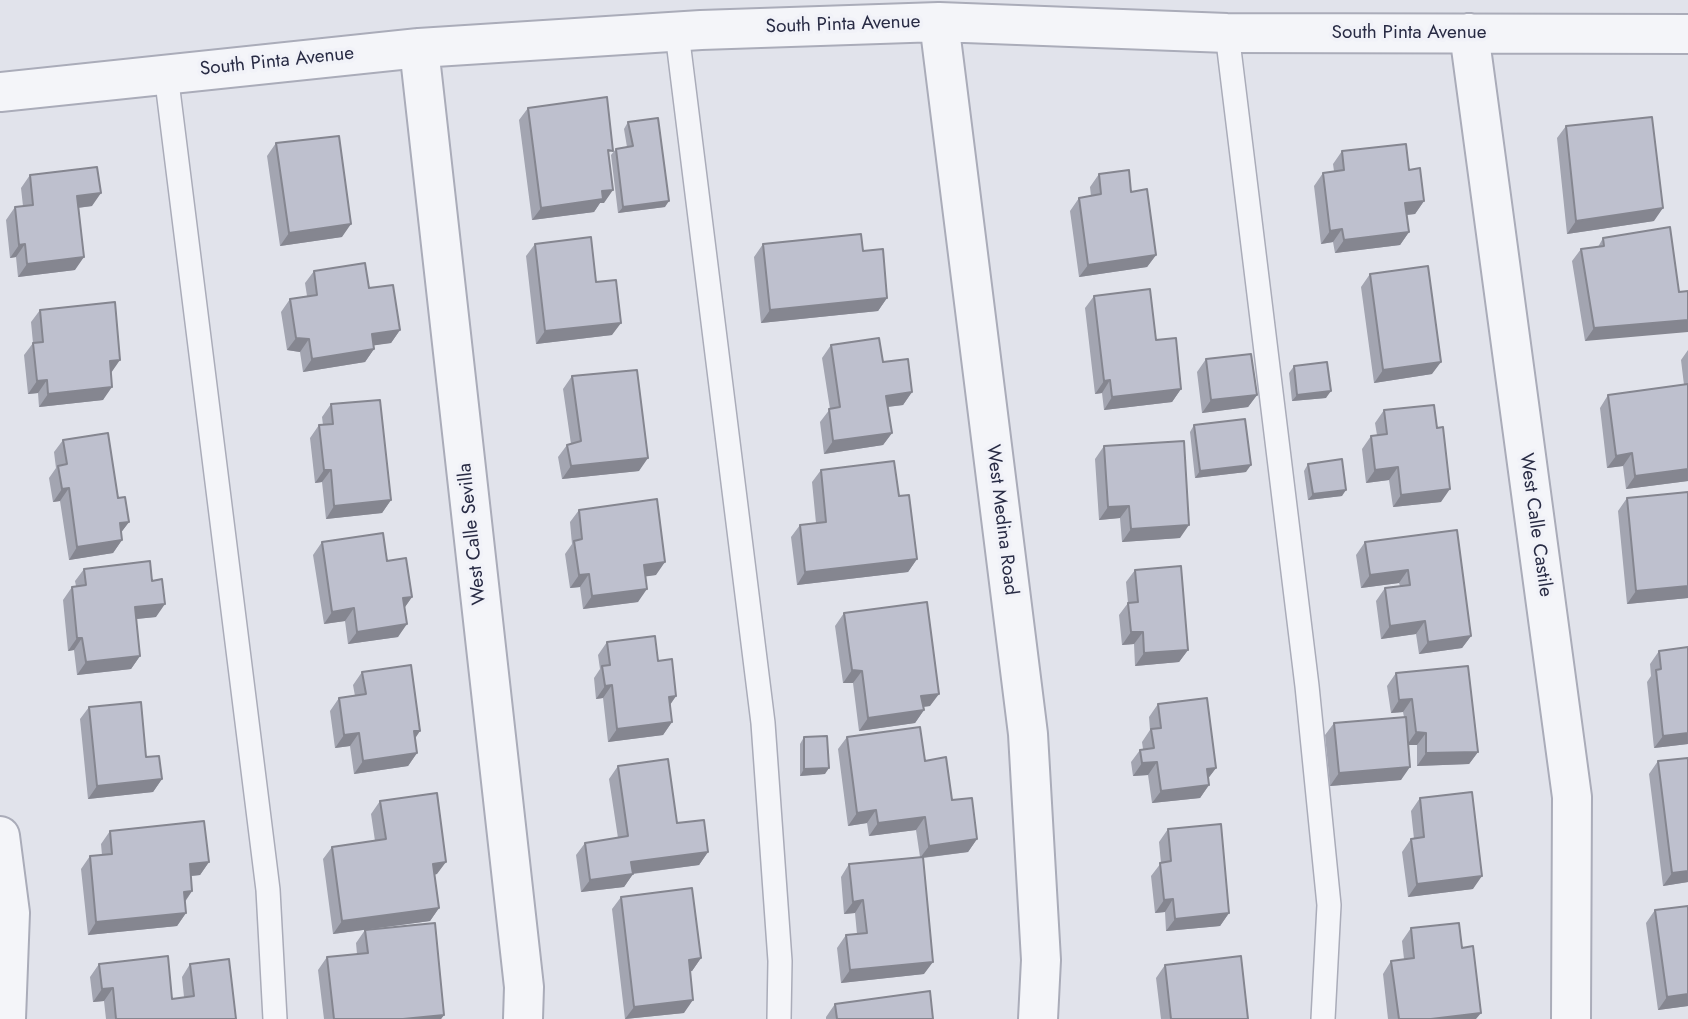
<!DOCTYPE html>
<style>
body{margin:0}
canvas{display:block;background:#e1e3eb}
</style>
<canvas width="1688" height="1019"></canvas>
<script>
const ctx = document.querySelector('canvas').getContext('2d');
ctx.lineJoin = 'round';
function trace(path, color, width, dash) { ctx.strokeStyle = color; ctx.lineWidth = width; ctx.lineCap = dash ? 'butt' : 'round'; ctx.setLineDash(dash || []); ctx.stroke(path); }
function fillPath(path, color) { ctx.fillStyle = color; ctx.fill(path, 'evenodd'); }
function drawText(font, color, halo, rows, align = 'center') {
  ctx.font = font + ' Jost,sans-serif'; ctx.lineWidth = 7; ctx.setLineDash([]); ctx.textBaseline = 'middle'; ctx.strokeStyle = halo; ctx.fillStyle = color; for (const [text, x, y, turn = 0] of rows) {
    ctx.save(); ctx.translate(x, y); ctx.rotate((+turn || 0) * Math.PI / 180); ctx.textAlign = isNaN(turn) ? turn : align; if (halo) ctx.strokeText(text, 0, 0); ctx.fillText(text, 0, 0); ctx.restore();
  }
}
const service = new Path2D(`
 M677,33L763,723L780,961L779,1019
 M1227,33L1307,686L1329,905L1323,1019
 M166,74L268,890L275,1019`);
const minor = new Path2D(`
 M939,22L1028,734L1041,960L1038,1019
 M1469,33L1572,797L1571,1019
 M419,48L524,987L523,1019
 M0,92L419,48L701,30L939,22L1227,33L1688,34
 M0,836L10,913L6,1019`);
const wall = new Path2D(`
 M528,108L609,157L604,203H600L594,212L532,220L519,120Z
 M628,122L665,207L618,213L611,155L616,149L627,147L624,129Z
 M1566,126L1654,221L1567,234L1557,138Z
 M276,143L342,237L280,246L267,156Z
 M1342,151L1409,170L1424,201L1415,214L1406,215L1409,232L1400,245L1335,253L1333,242L1321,244L1314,186L1323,173L1334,171L1333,164Z
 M1099,174L1131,192L1156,255L1147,267L1079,277L1070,211L1079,198L1091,196L1090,187Z
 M30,175L92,206L78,208L75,270L18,277L16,257L10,258L6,220L15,207L23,206L21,188Z
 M1603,238L1679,292L1585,341L1572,261L1581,249L1598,247Z
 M535,244L596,282L612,335L536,344L526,256Z
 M763,244L887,298L878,311L761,323L754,257Z
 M314,271L369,288L400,330L391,343L373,345L374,349L365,362L303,372L300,352L287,350L281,312L290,299L307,296L305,283Z
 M1370,274L1432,374L1374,383L1361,287Z
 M1094,296L1156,340L1181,389L1172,402L1104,410L1102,393L1095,394L1085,308Z
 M40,310L111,373L103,400L39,407L38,393L28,394L24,355L33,343L31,322Z
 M831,345L883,362L912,392L903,405L888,407L892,433L883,445L824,454L820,422L830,409L822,358Z
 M1688,350V481L1626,489L1623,466L1607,468L1600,408L1608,395L1684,385L1681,360Z
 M1206,359L1257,395L1248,407L1202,413L1197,372Z
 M1294,366L1326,398L1292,401L1289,373Z
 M572,376L639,471L562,479L558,457L567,445L571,444L563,389Z
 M331,404L391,500L382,513L326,519L322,482L315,483L310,438L319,425H323L322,417Z
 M1384,410L1441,502L1393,507L1389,480L1366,483L1362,449L1371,436L1377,435L1375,423Z
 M1194,425L1246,472L1195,478L1190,432Z
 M63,440L118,498L129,522L121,532L122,540L113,553L69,560L60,501L53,502L49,478L56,468L54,452Z
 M1104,446L1180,538L1122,542L1120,518L1099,520L1095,459Z
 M1308,464L1342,496L1308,500L1304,471Z
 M821,470L917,559L908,572L797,585L791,537L800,525L816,523L812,482Z
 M1688,492V598L1627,604L1618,511L1627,498Z
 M579,510L656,575L645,576L638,602L583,609L580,587L570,588L565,554L572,544L570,522Z
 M1457,530L1471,636L1462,648L1419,654L1416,634L1381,639L1376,601L1385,588L1400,586L1399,583L1361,588L1356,555L1365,542Z
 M322,542L387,561L412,597L404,608L398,637L348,644L345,621L324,624L313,555Z
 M84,569L156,617L136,619L140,656L131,669L77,675L74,650L68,651L63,600L72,587L76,586L75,581Z
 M1135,570L1188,650L1179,662L1135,666L1134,644L1122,645L1119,615L1128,603L1126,582Z
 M844,613L930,706L923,707L924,710L915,723L859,731L853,683H843L835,626Z
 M607,642L658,661L676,696L670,705L672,722L663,735L608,742L603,698L596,699L594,678L600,669L598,655Z
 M1688,647V744L1654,748L1647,682L1651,676L1650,664L1659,651Z
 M362,672L415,739L417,753L408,766L354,774L350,746L335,748L330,711L339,698L355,696L353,685Z
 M1396,673L1478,752L1469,764L1417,766V745H1408L1401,780L1330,786L1325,735L1334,723L1404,717L1403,712L1391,713L1387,686Z
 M1158,704L1216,768L1208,778L1209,785L1200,798L1152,803L1148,775L1133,776L1131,762L1140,750L1143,749L1142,742L1150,730L1149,717Z
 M89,707L146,757L162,779L153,792L88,799L80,719Z
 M804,737L825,774L800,776V744Z
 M847,737L925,761L977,839L968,852L923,858L924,974L841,983L837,948L846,935L857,934L855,913L844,914L841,877L849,864L920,857L916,830L869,836L867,823L848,826L838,749Z
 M1658,761L1688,882L1663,886L1649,774Z
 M618,766L677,823L708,852L699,865L633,874L624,887L581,892L576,855L585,843L618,838L609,779Z
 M1420,798L1473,889L1408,897L1402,852L1411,839H1414L1411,811Z
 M380,801L437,874L434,875L439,908L430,921L333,934L323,859L332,847L375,841L371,814Z
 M1168,829L1229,913L1220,926L1166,931L1165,912L1155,913L1151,876L1161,863L1159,842Z
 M110,831L209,862L200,875L191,876L192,891L185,902L186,913L177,926L88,935L81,869L90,856L102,855L101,844Z
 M621,897L701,958L692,971H690L684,1013L625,1019L612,909Z
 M1688,906V1006L1658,1010L1646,923L1655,910Z
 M1411,928L1462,948L1476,1019H1388L1383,974L1391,961L1404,959L1402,941Z
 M365,930L444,1015L441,1019H324L318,970L327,957L357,954L356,943Z
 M99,964L172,999L184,997L182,977L190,964L236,1019H106L104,1001L93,1002L90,977Z
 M1165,965L1248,1019H1161L1156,978Z
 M835,1004L933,1019H826V1017Z`);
const shadedWall = new Path2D(`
 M613,190L604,203H600L594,212L532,220L541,208L602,191Z
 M101,193L92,206L68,209L77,196Z
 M669,201L665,207L618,213L623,207Z
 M1424,201L1415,214L1396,216L1405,203Z
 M1663,208L1654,221L1567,234L1576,221Z
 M351,224L342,237L280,246L289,233Z
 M1342,229L1333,242L1321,244L1330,231Z
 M1409,232L1400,245L1335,253L1344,240Z
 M25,244L16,257L10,258L19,245Z
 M1156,255L1147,267L1079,277L1088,265Z
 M84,257L75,270L18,277L27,264Z
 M887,298L878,311L761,323L770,310Z
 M1688,320V332L1585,341L1594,328Z
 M621,323L612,335L536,344L545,331Z
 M400,330L391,343L363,347L372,334Z
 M296,338L309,339L300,352L287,350Z
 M374,349L365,362L303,372L312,359Z
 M120,360L111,373L101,374L110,361Z
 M1441,362L1432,374L1374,383L1383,370Z
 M47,380L38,393L28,394L37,381Z
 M1110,380L1102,393L1095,394L1104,381Z
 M112,387L103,400L39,407L48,394Z
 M1181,389L1172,402L1104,410L1112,397Z
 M1331,391L1326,398L1292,401L1297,395Z
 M912,392L903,405L877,408L886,396Z
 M1257,395L1248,407L1202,413L1211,400Z
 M892,433L883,445L824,454L833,441Z
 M1632,453L1623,466L1607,468L1616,456Z
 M648,458L639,471L562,479L571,466Z
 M1251,465L1246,472L1195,478L1200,471Z
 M1398,467L1389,480L1366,483L1375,470Z
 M1688,469V481L1626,489L1635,476Z
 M324,470H331L322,482L315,483Z
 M69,488L60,501L53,502L62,489Z
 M1450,489L1441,502L1393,507L1401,495Z
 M1346,490L1342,496L1308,500L1313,494Z
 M391,500L382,513L326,519L334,506Z
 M1129,506L1120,518L1099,520L1108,507Z
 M129,522L120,534V523Z
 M1189,525L1180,538L1122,542L1131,529Z
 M122,540L113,553L69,560L77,547Z
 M917,559L908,572L797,585L805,572Z
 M665,562L656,575L635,578L644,565Z
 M1408,570L1399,583L1361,588L1370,575Z
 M589,574L580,587L570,588L579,575Z
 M1688,586V598L1627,604L1636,591Z
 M647,589L638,602L583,609L592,596Z
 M412,597L403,610V598Z
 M165,604L156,617L126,620L135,607Z
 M354,608L345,621L324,624L332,612Z
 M1425,621L1416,634L1381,639L1390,626Z
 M407,624L398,637L348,644L357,632Z
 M1131,632H1143L1134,644L1122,645Z
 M1471,636L1462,648L1419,654L1428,642Z
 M77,638H82L74,650L68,651Z
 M1188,650L1179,662L1135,666L1144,653Z
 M140,656L131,669L77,675L86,662Z
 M852,670L862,671L853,683H843Z
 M612,685L603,698L596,699L605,686Z
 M939,694L930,706L912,708L921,696Z
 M676,696L667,709L669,697Z
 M1412,699L1403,712L1391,713L1399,700Z
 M924,710L915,723L859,731L868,718Z
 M672,722L663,735L608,742L617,729Z
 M414,731H420L412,743Z
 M1416,732L1426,733L1417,745H1407Z
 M359,733L350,746L335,748L344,735Z
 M1688,733V744L1654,748L1663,736Z
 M1478,752L1469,764L1417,766L1426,753Z
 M417,753L408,766L354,774L363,761Z
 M1157,762L1148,775L1133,776L1142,763Z
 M1410,767L1401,780L1330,786L1339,773Z
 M829,768L825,774L800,776L804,769Z
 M1216,768L1207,780V769Z
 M162,779L153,792L88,799L97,786Z
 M1209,785L1200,798L1152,803L1161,791Z
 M876,810L867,823L848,826L857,813Z
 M925,817L916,830L869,836L878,823Z
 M977,839L968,852L920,858L929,846Z
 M708,852L699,865L622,875L631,862Z
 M209,862L200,875L181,877L190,864Z
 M446,862L437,874L424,876L433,864Z
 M1688,871V882L1663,886L1672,873Z
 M633,874L624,887L581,892L590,880Z
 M1482,876L1473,889L1408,897L1417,884Z
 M192,891L183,904L184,892Z
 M1173,899L1165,912L1155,913L1164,900Z
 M863,900L855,913L844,914L853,902Z
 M439,908L430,921L333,934L342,921Z
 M186,913L177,926L88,935L96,922Z
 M1229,913L1220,926L1166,931L1175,919Z
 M701,958L692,971L680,973L689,960Z
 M933,962L924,974L841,983L850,970Z
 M113,988L104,1001L93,1002L102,989Z
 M1688,994V1006L1658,1010L1667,997Z
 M693,1000L684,1013L625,1019L634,1007Z
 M1481,1013L1476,1019H1431Z
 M444,1015L441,1019H403Z`);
const building = new Path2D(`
 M607,97L613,151L608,150L613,190L602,191L603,199L541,208L528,108Z
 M1652,117L1663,208L1576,221L1566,126Z
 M658,118L669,201L623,207L616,149L633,146L628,122Z
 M339,136L351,224L289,233L276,143Z
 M1406,144L1409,170L1420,168L1424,201L1405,203L1409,232L1344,240L1342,229L1330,231L1323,173L1344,170L1342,151Z
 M97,167L101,193L77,196L84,257L27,264L25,244L19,245L15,207L33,205L30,175Z
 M1129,170L1131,192L1147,189L1156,255L1088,265L1079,198L1101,194L1099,174Z
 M1670,227L1679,292L1688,291V320L1594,328L1581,249L1604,246L1603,238Z
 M861,234L863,251L883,249L887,298L770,310L763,244Z
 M591,237L596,282L616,280L621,323L545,331L535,244Z
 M365,263L369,288L393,285L400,330L372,334L374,349L312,359L309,339L296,338L290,299L317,295L314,271Z
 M1428,266L1441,362L1383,370L1370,274Z
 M1150,289L1156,340L1176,338L1181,389L1112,397L1110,380L1104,381L1094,296Z
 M115,302L120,360L110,361L112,387L48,394L47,380L37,381L33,343L43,342L40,310Z
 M879,338L883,362L908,359L912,392L886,396L892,433L833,441L829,409L840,407L831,345Z
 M1251,354L1257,395L1211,400L1206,359Z
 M1327,362L1331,391L1297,395L1294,366Z
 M637,370L648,458L571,466L567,445L581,441L572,376Z
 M1688,384V469L1635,476L1632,453L1616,456L1608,395Z
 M380,400L391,500L334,506L331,470H324L319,425L333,424L331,404Z
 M1434,405L1437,428L1443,427L1450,489L1401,495L1398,467L1375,470L1371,436L1387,434L1384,410Z
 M1245,419L1251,465L1200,471L1194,425Z
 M108,433L118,498L125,497L129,522L120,523L122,540L77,547L69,488L62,489L58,466L67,464L63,440Z
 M1184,441L1189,525L1131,529L1129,506L1108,507L1104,446Z
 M1342,459L1346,490L1313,494L1308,464Z
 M894,461L899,496L909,495L917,559L805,572L800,525L826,522L821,470Z
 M1688,492V586L1636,591L1627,498Z
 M657,499L665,562L644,565L647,589L592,596L589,574L579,575L574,541L582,539L579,510Z
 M1457,530L1471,636L1428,642L1425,621L1390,626L1385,588L1410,585L1408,570L1370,575L1365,542Z
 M383,533L387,561L406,558L412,597L403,598L407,624L357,632L354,608L332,612L322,542Z
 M150,561L152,581L162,579L165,604L135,607L140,656L86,662L82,638H77L72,587L86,585L84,569Z
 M1181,566L1188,650L1144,653L1143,632H1131L1128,603L1138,602L1135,570Z
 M927,602L939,694L921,696L924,710L868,718L862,671L852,670L844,613Z
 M655,636L658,661L672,659L676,696L669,697L672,722L617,729L612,685L605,686L602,666L610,665L607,642Z
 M1688,647V733L1663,736L1656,670L1661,669L1659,651Z
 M411,665L420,731H414L417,753L363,761L359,733L344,735L339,698L366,694L362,672Z
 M1468,666L1478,752L1426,753V733L1416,732L1412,699L1399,700L1396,673Z
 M1207,698L1216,768L1207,769L1209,785L1161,791L1157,762L1142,763L1140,750L1154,748L1151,729L1161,728L1158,704Z
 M141,702L146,757L159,756L162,779L97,786L89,707Z
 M1406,717L1410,767L1339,773L1334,723Z
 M920,727L925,761L946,757L952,800L972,798L977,839L929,846L925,817L878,823L876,810L857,813L847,737Z
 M827,736L829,768L804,769V737Z
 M1688,758V871L1672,873L1658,761Z
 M668,759L677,823L704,820L708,852L631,862L633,874L590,880L585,843L628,836L618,766Z
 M1472,792L1482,876L1417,884L1411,839L1424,837L1420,798Z
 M437,793L446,862L433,864L439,908L342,921L332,847L386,839L380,801Z
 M204,821L209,862L190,864L192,891L184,892L186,913L96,922L90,856L112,854L110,831Z
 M1221,824L1229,913L1175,919L1173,899L1164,900L1160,863L1171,861L1168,829Z
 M923,857L933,962L850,970L846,935L867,933L863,900L853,902L849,864Z
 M692,888L701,958L689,960L693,1000L634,1007L621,897Z
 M1688,906V994L1667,997L1655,910Z
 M435,923L444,1015L403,1019H334L327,957L368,953L365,930Z
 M1459,923L1462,948L1473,946L1481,1013L1431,1019H1399L1391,961L1414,958L1411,928Z
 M168,956L172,999L194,996L190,964L229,959L236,1019H116L113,988L102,989L99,964Z
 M1241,956L1248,1019H1171L1165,965Z
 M930,991L933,1019H837L835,1004Z`);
const streetNames = [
 ["South Pinta Avenue",843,25,-2],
 ["South Pinta Avenue",1409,33],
 ["South Pinta Avenue",277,62,-6],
 ["West Medina Road",1001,520,83],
 ["West Calle Castile",1535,525,82],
 ["West Calle Sevilla",473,534,-96]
];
trace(service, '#aaacb9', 26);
trace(minor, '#aaacb9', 42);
trace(service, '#f4f5f9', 23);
trace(minor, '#f4f5f9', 38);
fillPath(wall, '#a3a5b1');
fillPath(shadedWall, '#858690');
fillPath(building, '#bec0ce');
trace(building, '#858690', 2);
drawText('19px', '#282b44', '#f1f2f8', streetNames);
</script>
